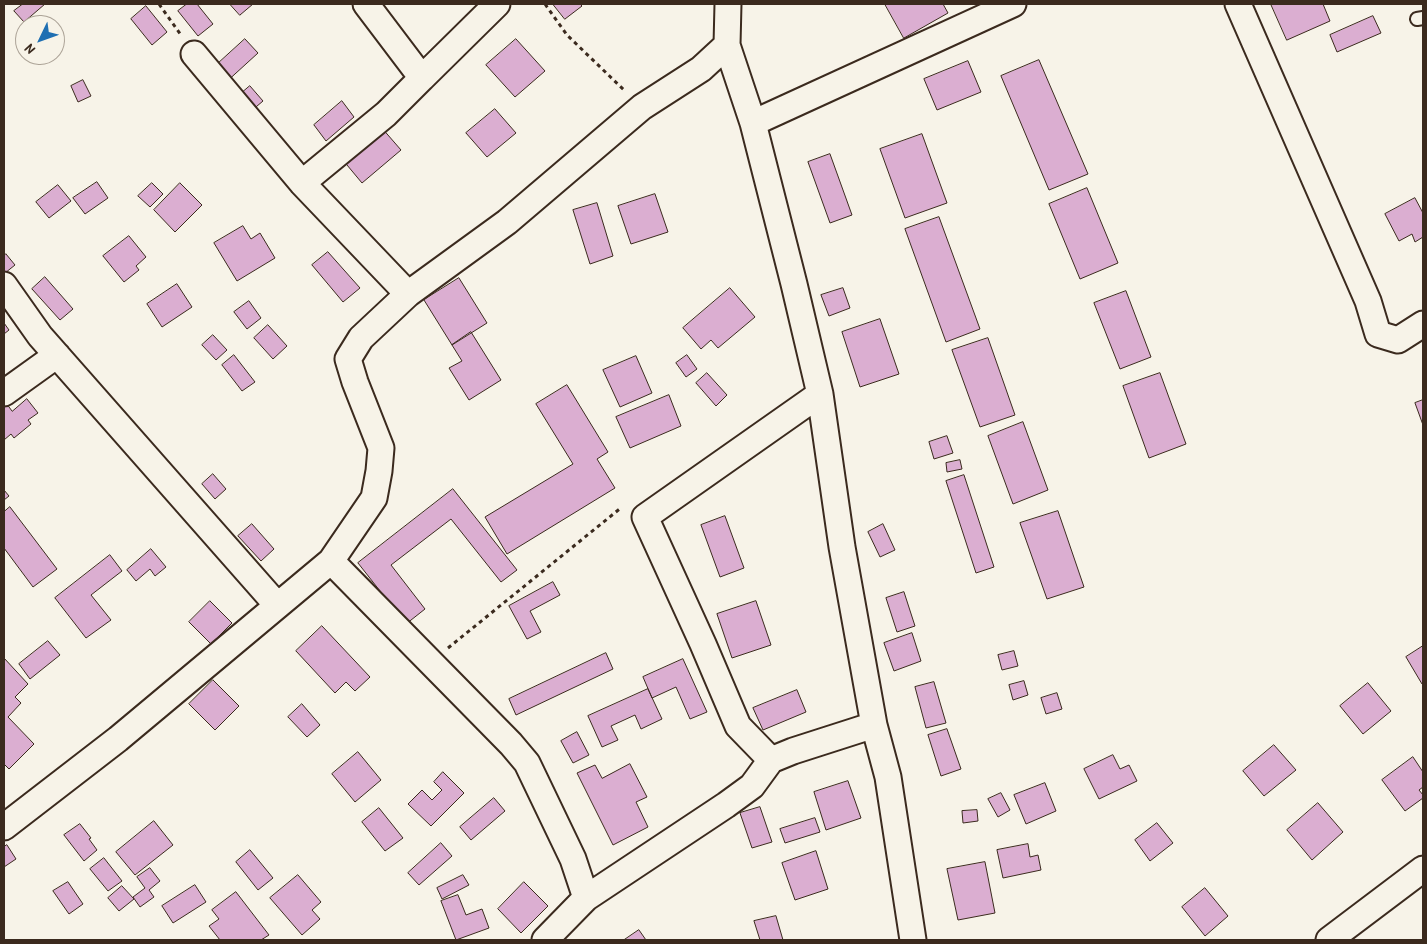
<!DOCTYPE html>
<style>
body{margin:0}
#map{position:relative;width:1427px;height:944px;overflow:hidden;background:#f7f3e8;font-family:"Patrick Hand",sans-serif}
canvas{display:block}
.frame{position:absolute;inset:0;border:5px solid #3b2a1e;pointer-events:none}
.north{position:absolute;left:15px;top:15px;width:50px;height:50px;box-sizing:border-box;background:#f7f3e8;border:1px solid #aca397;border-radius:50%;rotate:228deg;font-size:14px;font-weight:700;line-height:20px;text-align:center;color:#3b2a1e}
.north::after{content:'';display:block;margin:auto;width:18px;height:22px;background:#1f6fb2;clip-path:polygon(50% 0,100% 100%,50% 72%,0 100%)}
</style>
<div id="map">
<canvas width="1427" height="944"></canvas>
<div class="frame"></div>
<div class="north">N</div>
</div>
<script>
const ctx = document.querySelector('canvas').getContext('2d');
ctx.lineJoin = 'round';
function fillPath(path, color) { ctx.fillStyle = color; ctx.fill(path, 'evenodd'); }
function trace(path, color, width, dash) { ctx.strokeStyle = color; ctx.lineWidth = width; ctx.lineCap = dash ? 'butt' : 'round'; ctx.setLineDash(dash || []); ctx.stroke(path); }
const building = new Path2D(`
 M23,4H45L24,22L14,11Z
 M187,4H197L213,24L198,36L178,11Z
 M230,4H253L240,15Z
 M553,4H580L582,6L565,19Z
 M885,4H943L948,13L904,38Z
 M1271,4H1323L1330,21L1287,40Z
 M146,6L167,32L152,45L131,19Z
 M1373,16L1381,33L1337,52L1330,35Z
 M245,39L258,53L224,84L211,70Z
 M516,39L545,71L515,97L486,65Z
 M1039,60L1088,174L1049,190L1001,76Z
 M968,61L981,92L937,110L924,79Z
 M83,80L91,96L78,102L71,86Z
 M250,86L263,101L250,112L237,97Z
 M342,101L354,117L326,141L314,125Z
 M495,109L516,133L487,157L466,133Z
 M381,127L401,150L362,183L342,159Z
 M922,134L947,203L905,218L880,149Z
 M830,154L852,215L830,223L808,162Z
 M97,182L108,198L85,214L73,198Z
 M152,183L163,194L150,207L138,196Z
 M180,183L202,205L175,232L154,210Z
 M58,185L71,201L49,218L36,202Z
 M1087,188L1118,263L1080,279L1049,204Z
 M655,194L668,232L631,244L618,206Z
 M1415,198L1423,213V237L1415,242L1412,234L1399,241L1385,214Z
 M597,203L613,256L590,264L573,210Z
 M939,217L980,329L946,342L905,229Z
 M243,226L251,239L260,233L275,258L237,281L214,243Z
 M129,236L146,257L136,266L139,270L124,282L103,256Z
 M328,252L360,288L343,302L312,265Z
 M6,254L15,265L5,273L4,271V256Z
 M45,277L73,309L60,320L32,289Z
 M459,278L487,323L452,345L424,300Z
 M177,284L192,307L162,327L147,304Z
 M730,288L755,317L718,348L711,340L701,349L683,328Z
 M843,288L850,308L829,316L821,295Z
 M1126,291L1151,357L1120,369L1094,303Z
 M249,301L261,318L247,329L234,312Z
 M880,319L899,374L860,387L842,332Z
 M4,323L9,330L4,334Z
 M268,325L287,346L273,359L254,338Z
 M471,332L501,380L469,400L449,368L462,361L452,345Z
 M213,335L227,350L216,360L202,345Z
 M988,338L1015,415L980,427L952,350Z
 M234,355L255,382L242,391L222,365Z
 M687,355L697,369L686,377L676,363Z
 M636,356L652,393L620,407L603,370Z
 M707,373L727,395L716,406L696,383Z
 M1160,373L1186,444L1149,458L1123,386Z
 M567,385L608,452L597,459L615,488L507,554L485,517L573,464L536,404Z
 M669,395L681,426L630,448L616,417Z
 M27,399L38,413L28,420L31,424L14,438L11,434L4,440V405L6,403L12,411Z
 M1423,400V425L1415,403Z
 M1023,422L1048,490L1013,504L988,436Z
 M947,436L953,453L934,459L929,442Z
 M960,460L962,469L947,472L946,463Z
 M213,474L226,489L215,499L202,484Z
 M964,475L994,567L976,573L946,481Z
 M453,489L517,570L501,582L451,519L391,565L425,609L406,624L358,563Z
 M4,490L9,496L4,500Z
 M10,507L57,569L33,587L4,548V512Z
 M1058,511L1084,587L1047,599L1020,523Z
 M725,516L744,568L720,577L701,525Z
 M252,524L274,549L261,561L238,536Z
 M883,524L895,550L880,557L868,532Z
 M151,549L166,567L155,576L150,569L136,581L127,570Z
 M110,555L122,571L91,595L111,620L86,638L55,598Z
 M553,582L560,595L530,611L541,632L527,639L509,606Z
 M904,592L915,626L897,632L886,598Z
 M210,601L232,623L211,644L189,622Z
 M756,601L771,645L732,658L717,614Z
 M322,626L370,677L355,691L346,682L335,693L296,651Z
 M912,633L921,661L894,671L884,643Z
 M48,641L60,655L30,679L19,664Z
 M1423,646V683L1422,684L1406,657Z
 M1014,651L1018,666L1002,670L998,655Z
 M606,653L613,669L516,715L509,699Z
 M4,658L28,684L15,697L21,703L8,717L34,744L9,769L4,764Z
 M683,659L707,712L690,719L676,687L652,698L643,677Z
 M213,680L239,706L215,730L189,704Z
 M1024,681L1028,695L1013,700L1009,685Z
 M934,682L946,723L926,728L915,687Z
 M1368,683L1391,711L1363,734L1340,706Z
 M648,689L662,719L641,729L635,715L611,726L618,740L602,747L588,716Z
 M797,690L806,712L763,730L753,708Z
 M1057,693L1062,709L1046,714L1041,698Z
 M302,704L320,725L307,737L288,717Z
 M947,729L961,769L941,776L928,735Z
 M577,732L589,755L573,763L561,741Z
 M1274,745L1296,770L1264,796L1243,771Z
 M358,752L381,780L355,802L332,774Z
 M1113,755L1120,769L1129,765L1137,781L1099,799L1084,769Z
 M1413,757L1423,772V787L1419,790L1423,795V798L1405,811L1382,780Z
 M630,764L647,797L636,802L648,827L613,845L577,773L595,765L602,778Z
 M443,772L464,793L431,826L408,804L422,790L432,800L442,790L434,782Z
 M848,781L861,818L826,830L814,792Z
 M1045,783L1056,811L1026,824L1014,795Z
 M1001,793L1010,810L998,817L988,799Z
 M494,798L505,811L471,840L460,827Z
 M1318,803L1343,832L1312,860L1287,830Z
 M760,807L772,842L752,848L740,813Z
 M379,808L403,838L385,851L362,822Z
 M977,810L978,821L963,823L962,811Z
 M815,818L820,832L785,843L780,829Z
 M154,821L173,845L135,875L116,852Z
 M1157,823L1173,843L1150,861L1135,840Z
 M80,824L91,838L89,839L97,850L84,861L64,835Z
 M441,843L452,856L419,885L408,873Z
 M1028,844L1030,857L1038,855L1041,870L1003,878L997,850Z
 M7,845L16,859L4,867V847Z
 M250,850L273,878L258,890L236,862Z
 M816,851L828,889L795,900L782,863Z
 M104,858L122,881L108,891L90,869Z
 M985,862L995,913L958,920L947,869Z
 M150,868L160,881L149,890L154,897L140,907L133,897L145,888L137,877Z
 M298,875L321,902L312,910L320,919L302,935L270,898Z
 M463,875L469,885L442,899L437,888Z
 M68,882L83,904L69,914L53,891Z
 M524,882L548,906L521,933L498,909Z
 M195,885L206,902L173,923L162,906Z
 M122,886L134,899L119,911L108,898Z
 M1205,888L1228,916L1205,936L1182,907Z
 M236,892L269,935L261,940H220L209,926L219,919L212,910Z
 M458,895L466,915L482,909L489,928L456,940L441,901Z
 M776,916L783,940H760L754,921Z
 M639,930L646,940H624Z`);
const path = new Path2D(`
 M159,4L181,35
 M545,4L567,35L625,91
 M448,648L622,507`);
const lane = new Path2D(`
 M1417,19L1423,18`);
const street = new Path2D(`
 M366,4L422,78L386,114L302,183L408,294
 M728,4L727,45L753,123L794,284L820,394L842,547L874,725L888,777L913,940
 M1238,4L1368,301L1378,334L1398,340L1423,324
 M194,54L302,183
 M422,78L497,4
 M753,123L1013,4
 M4,285L40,336L277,605
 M4,393L57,355
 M331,561L511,744L527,763L573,859L586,898
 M771,760L738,726L703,644L645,517L820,394
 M4,827L118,739L331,561L374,498L379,471L381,448L355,382L348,359L361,338L408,294L507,222L642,107L701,69L727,45
 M545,940L586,898L726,805L752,786L771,760L793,751L874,725
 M1329,940L1423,869`);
fillPath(building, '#dbaed1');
trace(building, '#3b2a1e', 1);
trace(lane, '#3b2a1e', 16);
trace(street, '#3b2a1e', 29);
trace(path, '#3b2a1e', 3, [4, 4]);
trace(lane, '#f7f3e8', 12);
trace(street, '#f7f3e8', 25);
</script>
